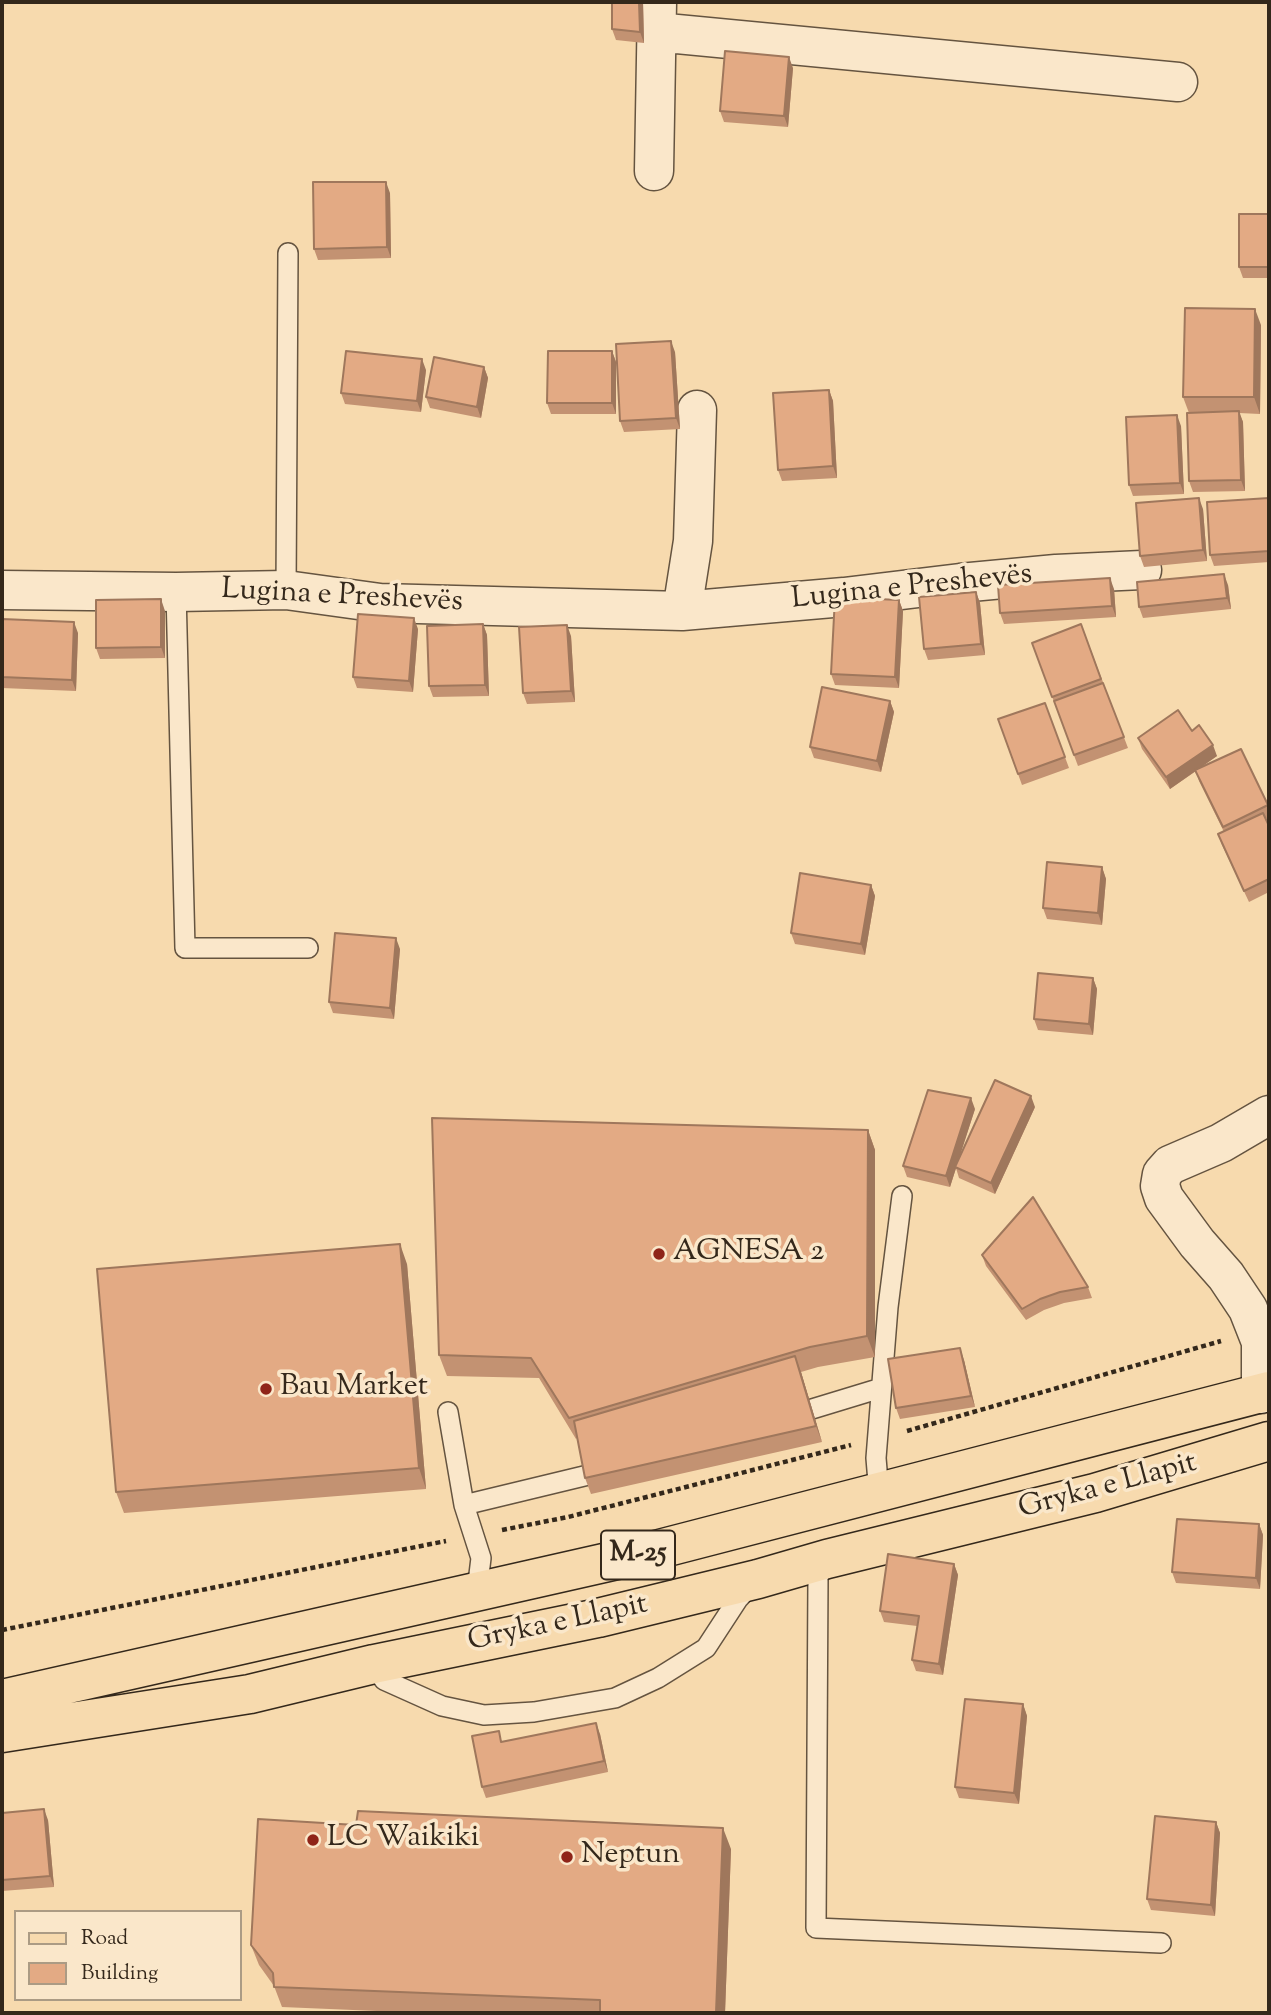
<!DOCTYPE html>
<meta charset="utf-8">
<style>
body{margin:0}
#map{position:relative;width:1271px;height:2015px;overflow:hidden;background:#f7daae;font-family:"Sorts Mill Goudy",serif}
canvas{display:block}
.frame{position:absolute;inset:0;border:4px solid #34281b;pointer-events:none}
.legend{position:absolute;left:14px;top:1910px;width:228px;height:91px;box-sizing:border-box;background:#fae7ca;border:2px solid #ab9b84;margin:0;padding:9px 12px;list-style:none;font-size:21px;color:#34281b}
.legend li{display:flex;align-items:center;gap:14px;height:35px}
.legend b{width:35px;border:2px solid #ab9b84}
</style>
<div id="map">
<canvas width="1271" height="2015"></canvas>
<div class="frame"></div>
<ul class="legend">
<li><b style="height:9px;background:#f7daae"></b>Road</li>
<li><b style="height:19px;background:#e3aa84"></b>Building</li>
</ul>
</div>
<script>
const ctx = document.querySelector('canvas').getContext('2d');
ctx.lineJoin = 'round';
function trace(path, color, width, dash) { ctx.strokeStyle = color; ctx.lineWidth = width; ctx.lineCap = dash ? 'butt' : 'round'; ctx.setLineDash(dash || []); ctx.stroke(path); }
function fillPath(path, color) { ctx.fillStyle = color; ctx.fill(path, 'evenodd'); }
function drawText(font, color, halo, rows, align = 'center') {
  ctx.font = font + ' "Sorts Mill Goudy",serif'; ctx.lineWidth = 7; ctx.setLineDash([]); ctx.textBaseline = 'middle'; ctx.strokeStyle = halo; ctx.fillStyle = color; for (const [text, x, y, turn = 0] of rows) {
    ctx.save(); ctx.translate(x, y); ctx.rotate((+turn || 0) * Math.PI / 180); ctx.textAlign = isNaN(turn) ? turn : align; if (halo) ctx.strokeText(text, 0, 0); ctx.fillText(text, 0, 0); ctx.restore();
  }
}
const path = new Path2D(`
 M907,1431L1221,1341
 M502,1530L568,1517L851,1445
 M2,1630L446,1541`);
const lane = new Path2D(`
 M286,590L288,253
 M176,592L185,948H308
 M448,1412L464,1505L481,1558L477,1591
 M789,1416L881,1388
 M879,1494L876,1458L888,1307L902,1196
 M464,1505L609,1470
 M827,1559L818,1577L816,1928L1161,1943
 M374,1664L384,1680L442,1706L484,1715L534,1712L615,1698L658,1678L706,1648L738,1599L751,1585`);
const street = new Path2D(`
 M656,32L1178,82
 M654,171L657,2
 M2,590L176,592L286,590L380,603L682,611L844,597L960,583L1056,574L1142,570
 M682,611L693,541L697,410
 M1261,1394V1342L1248,1309L1226,1276L1197,1243L1164,1198L1160,1186L1162,1174L1170,1165L1221,1143L1269,1115`);
const primary = new Path2D(`
 M2,1699L617,1560L1269,1391
 M2,1733L250,1694L374,1664L598,1618L758,1579L827,1559L1095,1493L1269,1441`);
const wall = new Path2D(`
 M612,2H643L644,43L616,40L612,29Z
 M793,68L788,127L724,122L720,111Z
 M390,193L391,258L318,260L314,249Z
 M1269,214V278H1243L1239,267Z
 M1261,325L1260,414L1239,413L1243,422L1245,491L1193,492L1189,481V413L1183,397Z
 M612,351L616,362V414H551L547,403Z
 M675,352L680,429L624,432L620,421Z
 M484,367L488,378L481,418L430,408L426,397Z
 M426,370L421,412L345,404L341,393Z
 M829,390L833,401L837,478L782,481L778,470Z
 M1181,426L1184,494L1133,496L1129,485Z
 M1269,498V562L1214,566L1210,555Z
 M1203,509L1207,561L1144,567L1140,556Z
 M1228,585L1231,609L1143,618L1139,607Z
 M1114,589L1116,617L1004,624L1000,613Z
 M976,592L980,603L985,655L928,660L924,649Z
 M899,600L903,611L899,688L835,685L831,674Z
 M165,611V658L100,659L96,648Z
 M2,619L78,633L76,691L2,688Z
 M483,624L487,635L489,696L433,697L429,686Z
 M1081,624L1128,748L1078,766L1032,643Z
 M418,629L413,692L357,688L353,677Z
 M571,636L575,702L527,704L523,693Z
 M890,701L894,712L881,772L814,758L810,747Z
 M1045,703L1069,768L1022,785L998,719Z
 M1192,731L1217,756L1201,767L1268,805L1269,810V817L1266,819L1269,826V892L1249,902L1222,845L1218,834L1224,832L1199,781L1196,771L1170,789L1142,749L1138,738Z
 M1102,867L1106,879L1102,925L1047,919L1043,908Z
 M871,885L875,896L865,955L795,944L791,933Z
 M400,949L394,1019L333,1013L329,1002Z
 M1093,978L1097,989L1093,1035L1038,1030L1034,1019Z
 M1035,1107L995,1194L959,1178L956,1168L950,1187L907,1177L903,1166L975,1109L958,1160Z
 M868,1130L875,1150V1357L818,1367L801,1372L822,1442L591,1494L585,1478L577,1438L576,1439L539,1378L447,1376L439,1355Z
 M982,1255L1088,1287L1092,1298L1064,1303L1044,1310L1026,1320L986,1266Z
 M407,1264L426,1489L124,1513L116,1492Z
 M964,1360L975,1407L900,1419L896,1408Z
 M1259,1524L1263,1535L1260,1589L1176,1583L1172,1572Z
 M954,1564L958,1575L943,1675L916,1671L912,1660L917,1626L884,1622L880,1611Z
 M1023,1704L1027,1716L1019,1804L959,1798L955,1787Z
 M600,1734L608,1772L486,1798L482,1787L503,1742Z
 M2,1813L48,1820L54,1887L2,1891Z
 M1216,1822L1220,1833L1215,1916L1151,1910L1147,1899Z
 M731,1849L725,2013H424L282,2007L274,1986L259,1965L251,1945Z`);
const shadedWall = new Path2D(`
 M639,2H643L644,43L640,32Z
 M789,57L793,68L788,127L784,116Z
 M386,182L390,193L391,258L387,247Z
 M1255,309L1261,325L1260,414L1254,397Z
 M671,341L675,352L680,429L676,418Z
 M612,351L616,362V414L612,403Z
 M422,359L426,370L421,412L417,401Z
 M484,367L488,378L481,418L477,407Z
 M829,390L833,401L837,478L833,466Z
 M1239,411L1243,422L1245,491L1241,480Z
 M1177,415L1181,426L1184,494L1180,483Z
 M1199,498L1203,509L1207,561L1203,550Z
 M1224,574L1228,585L1231,609L1227,598Z
 M1110,578L1114,589L1116,617L1112,606Z
 M976,592L980,603L985,655L981,644Z
 M161,599L165,611V658L161,647Z
 M899,600L903,611L899,688L895,677Z
 M414,618L418,629L413,692L409,681Z
 M74,622L78,633L76,691L72,680Z
 M483,624L487,635L489,696L485,685Z
 M567,625L571,636L575,702L571,691Z
 M890,701L894,712L881,772L877,761Z
 M1213,745L1217,756L1170,789L1166,777Z
 M1102,867L1106,879L1102,925L1098,913Z
 M871,885L875,896L865,955L861,944Z
 M396,938L400,949L394,1019L390,1008Z
 M1093,978L1097,989L1093,1035L1089,1024Z
 M1031,1096L1035,1107L995,1194L991,1183Z
 M971,1098L975,1109L950,1187L946,1176Z
 M868,1130L875,1150V1357L867,1336Z
 M400,1244L407,1264L426,1489L419,1468Z
 M960,1348L964,1360L975,1407L971,1396Z
 M795,1356L801,1372L822,1442L816,1426Z
 M1259,1524L1263,1535L1260,1589L1256,1578Z
 M954,1564L958,1575L943,1675L939,1664Z
 M1023,1704L1027,1716L1019,1804L1014,1793Z
 M596,1723L600,1734L608,1772L604,1761Z
 M44,1809L48,1820L54,1887L50,1876Z
 M1216,1822L1220,1833L1215,1916L1211,1905Z
 M723,1828L731,1849L725,2013H716Z`);
const building = new Path2D(`
 M612,2H639L640,32L612,29Z
 M725,51L789,57L784,116L720,111Z
 M313,182H386L387,247L314,249Z
 M1239,214H1269V267H1239Z
 M1185,308L1255,309L1254,397H1183Z
 M671,341L676,418L620,421L616,344Z
 M346,351L422,359L417,401L341,393Z
 M548,351H612V403H547Z
 M434,357L484,367L477,407L426,397Z
 M829,390L833,466L778,470L773,393Z
 M1239,411L1241,480L1189,481L1187,413Z
 M1177,415L1180,483L1129,485L1126,417Z
 M1199,498L1203,550L1140,556L1136,503Z
 M1269,498V551L1210,555L1207,502Z
 M1224,574L1227,598L1139,607L1137,582Z
 M1110,578L1112,606L1000,613L998,585Z
 M976,592L981,644L924,649L919,597Z
 M835,597L899,600L895,677L831,674Z
 M161,599V647L96,648V600Z
 M358,614L414,618L409,681L353,677Z
 M2,619L74,622L72,680L2,677Z
 M483,624L485,685L429,686L427,626Z
 M1081,624L1101,679L1052,697L1032,643Z
 M567,625L571,691L523,693L519,627Z
 M1103,683L1124,737L1074,755L1054,701Z
 M822,687L890,701L877,761L810,747Z
 M1045,703L1065,757L1018,774L998,719Z
 M1178,710L1192,731L1199,725L1213,745L1166,777L1138,738Z
 M1241,749L1268,805L1223,827L1195,770Z
 M1263,813L1269,826V879L1244,891L1218,834Z
 M1047,862L1102,867L1098,913L1043,908Z
 M800,873L871,885L861,944L791,933Z
 M335,933L396,938L390,1008L329,1002Z
 M1038,973L1093,978L1089,1024L1034,1019Z
 M995,1080L1031,1096L991,1183L955,1167Z
 M928,1090L971,1098L946,1176L903,1166Z
 M432,1118L868,1130L867,1336L810,1347L569,1418L531,1358L439,1355Z
 M1033,1197L1088,1287L1060,1292L1040,1299L1022,1309L982,1255Z
 M400,1244L419,1468L116,1492L97,1269Z
 M960,1348L971,1396L896,1408L888,1359Z
 M795,1356L816,1426L585,1478L574,1421Z
 M1177,1519L1259,1524L1256,1578L1172,1572Z
 M888,1554L954,1564L939,1664L912,1660L919,1616L880,1611Z
 M965,1699L1023,1704L1014,1793L955,1787Z
 M596,1723L604,1761L482,1787L472,1736L499,1731L501,1742Z
 M44,1809L50,1876L2,1880V1813Z
 M358,1811L723,1828L716,2013H600V2000L274,1987L273,1973L251,1945L258,1819L356,1825Z
 M1155,1816L1216,1822L1211,1905L1147,1899Z`);
const markers = [
 [659,1254,7,"#8f2418"],
 [266,1389,7,"#8f2418"],
 [313,1840,7,"#8f2418"],
 [567,1857,7,"#8f2418"]
];
const shields = [
 [638,1555,74]
];
const shieldNames = [
 ["M-25",638,1555]
];
const streetNames = [
 ["Lugina e Preshevës",912,589,-6],
 ["Lugina e Preshevës",342,598,3],
 ["Gryka e Llapit",1108,1488,-15],
 ["Gryka e Llapit",558,1625,-12]
];
const poiNames = [
 ["AGNESA 2",673,1254],
 ["Bau Market",280,1389],
 ["LC Waikiki",327,1840],
 ["Neptun",581,1857]
];
trace(lane, '#655440', 22);
trace(street, '#655440', 41);
trace(primary, '#34281b', 41);
trace(path, '#34281b', 4.5, [5, 3.5]);
trace(lane, '#fae7ca', 19);
trace(street, '#fae7ca', 38);
trace(primary, '#f7daae', 38);
fillPath(wall, '#c39272');
fillPath(shadedWall, '#9f775c');
fillPath(building, '#e3aa84');
trace(building, '#9f775c', 2);
for (const [x, y, r, color] of markers) { const dot = new Path2D(); dot.arc(x, y, r, 0, 2 * Math.PI); ctx.fillStyle = color; ctx.fill(dot); trace(dot, '#fae7ca', 2.5); }
for (const [x, y, w] of shields) { const box = new Path2D(); box.roundRect(x - w / 2, y - 24.5, w, 49, 5); ctx.fillStyle = '#fae7ca'; ctx.fill(box); trace(box, '#34281b', 2); }
drawText('bold 28px', '#34281b', null, shieldNames);
drawText('30px', '#34281b', '#fae7ca', streetNames);
drawText('30px', '#34281b', '#fae7ca', poiNames, 'left');
</script>
